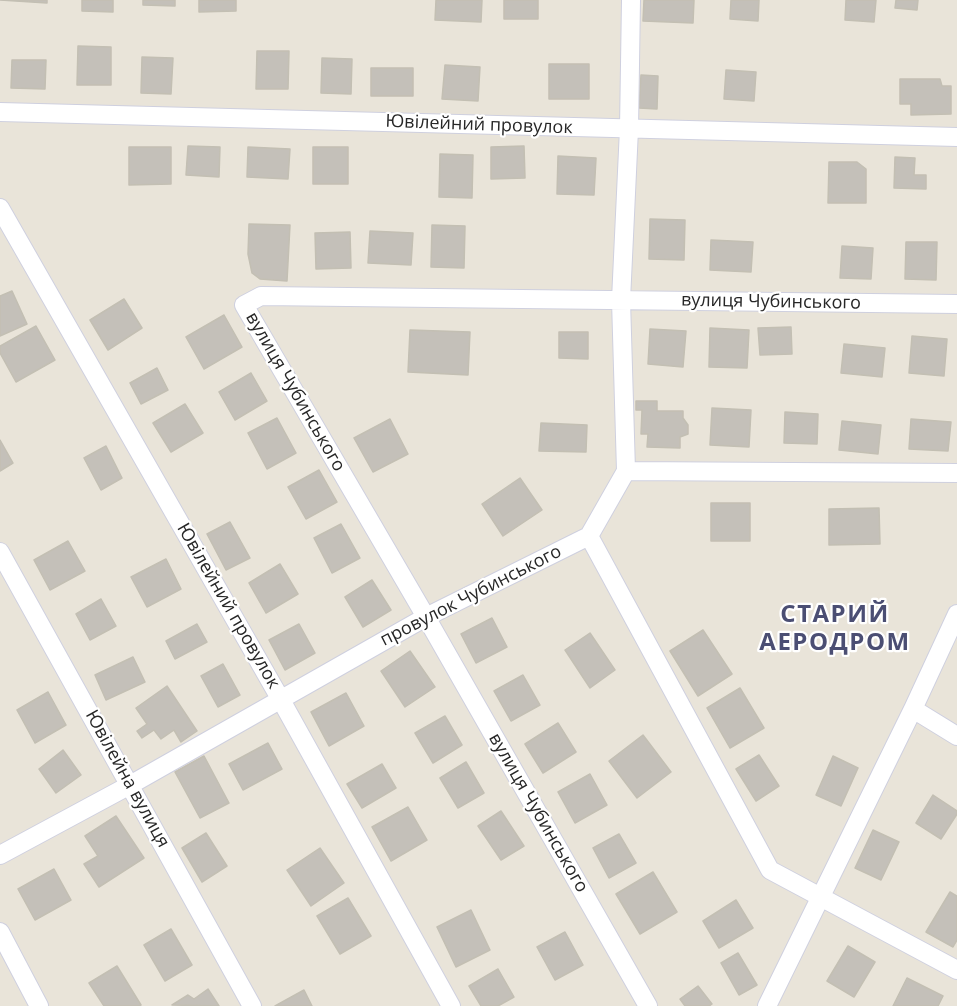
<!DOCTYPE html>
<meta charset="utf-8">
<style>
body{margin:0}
canvas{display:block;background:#e9e4d9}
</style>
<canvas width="957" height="1006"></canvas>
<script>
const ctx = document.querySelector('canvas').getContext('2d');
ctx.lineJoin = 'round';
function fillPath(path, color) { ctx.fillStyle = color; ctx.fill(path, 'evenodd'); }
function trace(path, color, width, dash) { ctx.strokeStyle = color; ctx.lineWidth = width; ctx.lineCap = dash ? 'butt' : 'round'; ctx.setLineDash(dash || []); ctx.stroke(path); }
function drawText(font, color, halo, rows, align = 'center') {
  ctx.font = font + ' "Open Sans",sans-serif'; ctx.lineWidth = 4.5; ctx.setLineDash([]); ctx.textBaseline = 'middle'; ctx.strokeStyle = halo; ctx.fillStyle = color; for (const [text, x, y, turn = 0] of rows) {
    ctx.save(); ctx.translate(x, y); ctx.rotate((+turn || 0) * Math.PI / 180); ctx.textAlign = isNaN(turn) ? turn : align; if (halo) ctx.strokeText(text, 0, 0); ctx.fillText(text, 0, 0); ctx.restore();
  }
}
const building = new Path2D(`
 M0,0H47V3Z
 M82,0H113V12L82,11Z
 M143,0H175V6L143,5Z
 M199,0H236V11L199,12Z
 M436,0H482L481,22L435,20Z
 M504,0H538V19H504Z
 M644,0H694L693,23L643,21Z
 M731,0H759L758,21L730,19Z
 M846,0H876L874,22L845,20Z
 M896,0H918L917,10L895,8Z
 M78,46L111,47V85H77Z
 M257,51H289L288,89H256Z
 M142,57L173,58L171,94L141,93Z
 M322,58L352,59L351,94L321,93Z
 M12,60H46L45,89L11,88Z
 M549,64H589V99H549Z
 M445,65L480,67L478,101L442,99Z
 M371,68H413V96H371Z
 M726,70L756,72L754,101L724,99Z
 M641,75L658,76L657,109L639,108Z
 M900,79H940L942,86H951V114L911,115V104H900Z
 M188,146L220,147L219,177L186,175Z
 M524,146L525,178L491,179V147Z
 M129,147H171V184L129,185Z
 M248,147L290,149L288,179L247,177Z
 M313,147H348V184H313Z
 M440,154L473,155L472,198L439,197Z
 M558,156L596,158L594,195L557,194Z
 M895,157L915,158L914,175H926V189L894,188Z
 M829,162H857L866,169V203H828Z
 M650,219L685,220L684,260L649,259Z
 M249,224L290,225L287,281L260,279L252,273L248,254Z
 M432,225L465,226L464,268L431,267Z
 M370,231L413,233L411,265L368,263Z
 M350,232L351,268L316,269L315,233Z
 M711,240L753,242L751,272L710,270Z
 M906,242H937L936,280L905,279Z
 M842,246L873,248L871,279L840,278Z
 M12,291L27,324L0,336V296Z
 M124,299L142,328L108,350L90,320Z
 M224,315L242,347L204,369L186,337Z
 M36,326L55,360L16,382L0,353V346Z
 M791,327L792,354L760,355L758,328Z
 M710,328L749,330L747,368L709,367Z
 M650,329L686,331L683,367L648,364Z
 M410,330L470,332L468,375L408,372Z
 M559,332H588V359L559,358Z
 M912,336L947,339L944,376L909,373Z
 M844,344L885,348L882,377L841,373Z
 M157,368L168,390L141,404L130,383Z
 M251,373L267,401L235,420L219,392Z
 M636,401H657V411H683V418L688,425V434L680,437V448L647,447L648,434H641L642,410H636Z
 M185,404L203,433L171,452L153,423Z
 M712,408L751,410L749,447L710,445Z
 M785,412L818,414L817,444L784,443Z
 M277,418L296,453L267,469L248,433Z
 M390,419L408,454L373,472L354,438Z
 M911,419L951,422L948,451L909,449Z
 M842,421L881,425L878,454L839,450Z
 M541,423L587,425L586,452L539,451Z
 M0,440L13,463L0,471Z
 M106,446L122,478L101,490L84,458Z
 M319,470L337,502L306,519L288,487Z
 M520,478L542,510L503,536L482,504Z
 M711,503H750V541H711Z
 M879,508L880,544L829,545V509Z
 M230,522L250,558L226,570L207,534Z
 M341,524L360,558L332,573L314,538Z
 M68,541L85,571L50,590L34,560Z
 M166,559L181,589L147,607L131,577Z
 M280,564L298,594L266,613L249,583Z
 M372,580L391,610L363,627L345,597Z
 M101,599L116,626L90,640L76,614Z
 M492,618L507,647L476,663L461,634Z
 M197,624L207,642L175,659L166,641Z
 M299,624L315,653L285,670L269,640Z
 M703,630L732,674L698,696L670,651Z
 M590,633L615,670L590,688L565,650Z
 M410,651L435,687L405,707L381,671Z
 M133,657L145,682L106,700L95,675Z
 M223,664L240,695L218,707L201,676Z
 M523,675L540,705L511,721L494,691Z
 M167,686L197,731L181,742L174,730L161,739L154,730L142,738L137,731L147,724L136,708Z
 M740,688L764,728L730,748L707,708Z
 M48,692L66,725L35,743L17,710Z
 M346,693L364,726L329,746L311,712Z
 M445,716L462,745L433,763L415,733Z
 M558,723L576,752L543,773L525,744Z
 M643,735L671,772L637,798L609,761Z
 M268,743L282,769L243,790L229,764Z
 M63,750L81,775L56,793L39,769Z
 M759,755L779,786L756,801L736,769Z
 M204,756L229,803L200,818L175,772Z
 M833,756L858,768L841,806L816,795Z
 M466,762L484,793L458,808L440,778Z
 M382,764L396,788L362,808L347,784Z
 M590,774L607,805L575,823L558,792Z
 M933,795L957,811V814L941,839L916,823Z
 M408,807L427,840L391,861L372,827Z
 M501,811L524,846L501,860L478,826Z
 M116,816L144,858L99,887L84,864L98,856L85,836Z
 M873,830L899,842L881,880L855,868Z
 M206,833L227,866L202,882L182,848Z
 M619,834L636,863L609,878L593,848Z
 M320,848L344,883L311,906L287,870Z
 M54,869L71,900L35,920L18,889Z
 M653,872L677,912L640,934L616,894Z
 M950,892L957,896V940L953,947L926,932Z
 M348,898L371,936L340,954L317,916Z
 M736,900L753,928L719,948L703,921Z
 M471,910L490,950L456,967L437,927Z
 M171,929L192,965L165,981L144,945Z
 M565,932L583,965L555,980L537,947Z
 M848,946L875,962L854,997L827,981Z
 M738,953L757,985L739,995L721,963Z
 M117,966L141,1005L139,1006H104L89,983Z
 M498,969L514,997L498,1006H481L469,986Z
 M907,978L943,996L938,1006H893Z
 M698,986L712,1004L709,1006H685L680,999Z
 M208,989L219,1006L172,1005L188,995L194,999Z
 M304,990L312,1006H275Z`);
const street = new Path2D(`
 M0,112L957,137
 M0,208L281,700L451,1006
 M626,471L621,300L629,129L631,0
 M589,536L770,870L957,970
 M0,552L252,1006
 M913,709L957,614
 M0,855L130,785L426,617L589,536L626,471L957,473
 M0,932L39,1006
 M648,1006L426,617L244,305L261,296L957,304
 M767,1006L913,709L957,736`);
const streetNames = [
 ["Ювілейний провулок",479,125,2],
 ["вулиця Чубинського",771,302,1],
 ["вулиця Чубинського",295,392,60],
 ["провулок Чубинського",471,596,-27],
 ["Ювілейний провулок",228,606,60],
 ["Ювілейна вулиця",127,779,61],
 ["вулиця Чубинського",538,813,60]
];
const districtNames = [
 ["СТАРИЙ",835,615],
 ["АЕРОДРОМ",835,643]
];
fillPath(building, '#c4c0b9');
trace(building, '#c3bfb3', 1.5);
trace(street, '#cfd0df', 20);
trace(street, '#fff', 18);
drawText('18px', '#272727', '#fff', streetNames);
ctx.letterSpacing = '1.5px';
drawText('bold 24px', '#4b4e73', '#fff', districtNames);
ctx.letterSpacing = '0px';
</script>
